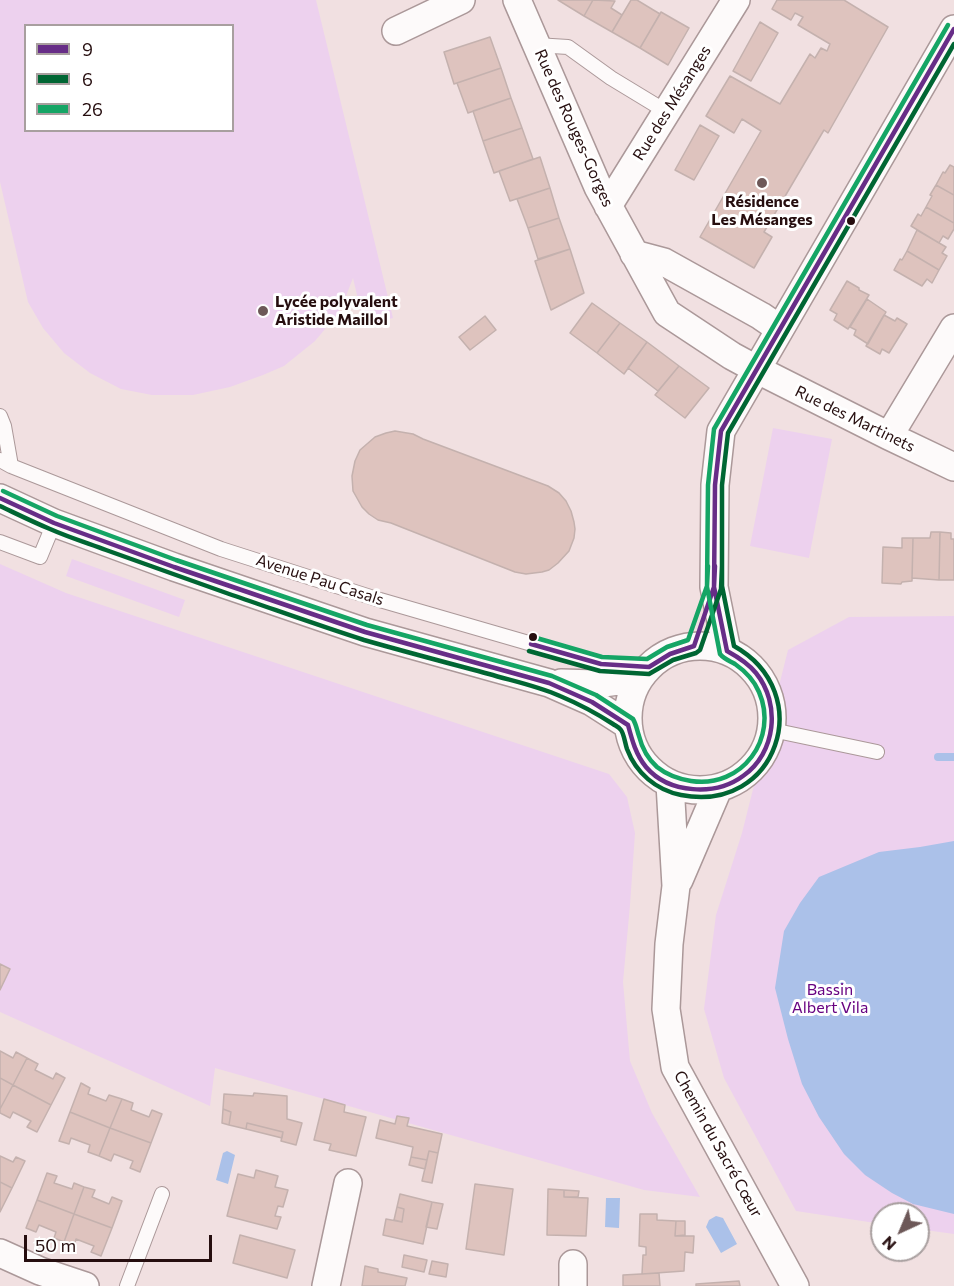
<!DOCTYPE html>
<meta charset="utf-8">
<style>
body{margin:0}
#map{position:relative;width:954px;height:1286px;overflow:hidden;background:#f1e0e1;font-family:Commissioner,sans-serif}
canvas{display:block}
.legend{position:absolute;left:24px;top:24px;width:210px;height:108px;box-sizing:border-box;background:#fff;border:2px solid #a89f9f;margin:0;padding:8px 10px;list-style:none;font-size:18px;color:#260e0f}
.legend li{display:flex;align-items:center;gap:12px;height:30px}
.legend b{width:30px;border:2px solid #a89f9f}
.north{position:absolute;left:870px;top:1202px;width:60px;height:60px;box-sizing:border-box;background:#fff;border:2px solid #a89f9f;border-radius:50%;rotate:224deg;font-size:16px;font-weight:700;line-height:24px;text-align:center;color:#260e0f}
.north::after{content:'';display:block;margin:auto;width:21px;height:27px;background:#6d5858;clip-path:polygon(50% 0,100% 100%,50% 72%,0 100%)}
.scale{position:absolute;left:24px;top:1235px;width:188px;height:27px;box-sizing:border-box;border:3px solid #260e0f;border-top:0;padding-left:8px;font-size:18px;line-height:21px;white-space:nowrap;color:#260e0f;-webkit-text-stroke:4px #fff;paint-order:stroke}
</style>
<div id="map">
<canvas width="954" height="1286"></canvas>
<ul class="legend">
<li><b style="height:8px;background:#672d87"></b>9</li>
<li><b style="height:8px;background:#063"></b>6</li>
<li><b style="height:8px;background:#15a565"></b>26</li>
</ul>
<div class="north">N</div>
<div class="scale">50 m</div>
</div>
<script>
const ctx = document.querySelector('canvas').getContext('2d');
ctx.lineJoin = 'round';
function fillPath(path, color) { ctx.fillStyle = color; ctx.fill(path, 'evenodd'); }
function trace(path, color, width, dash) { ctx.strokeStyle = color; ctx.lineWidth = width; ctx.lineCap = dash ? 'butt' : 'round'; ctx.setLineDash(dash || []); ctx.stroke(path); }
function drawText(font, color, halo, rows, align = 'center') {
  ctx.font = font + ' Commissioner,sans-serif'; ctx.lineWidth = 6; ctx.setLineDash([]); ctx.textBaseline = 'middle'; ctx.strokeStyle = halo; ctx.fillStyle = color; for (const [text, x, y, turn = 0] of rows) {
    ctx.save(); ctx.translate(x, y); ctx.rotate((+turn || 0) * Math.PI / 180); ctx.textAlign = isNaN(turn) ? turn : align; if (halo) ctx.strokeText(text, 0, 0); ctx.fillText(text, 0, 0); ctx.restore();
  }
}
const green = new Path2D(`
 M0,0H316L393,318L364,325L353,278L346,296L336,316L315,341L284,366L263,375L230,387L193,395H152L121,389L90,373L64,353L43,328L28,302L0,182ZM26,26H232V130H26Z
 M773,428L832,439L809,558L750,546Z
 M72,559L185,600L179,617L66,576Z
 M0,564L66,593L609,774L627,797L635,833L630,905L623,982L630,1061L652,1113L700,1197L644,1190L215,1068L210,1106L0,1012Z
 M954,616V1234L918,1229V1214H882V1224L796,1211L724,1078L704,1009L716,915L742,833L788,650L849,617Z`);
const water = new Path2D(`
 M954,841V1214L913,1204L892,1193L865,1175L844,1154L819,1117L802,1084L788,1039L775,988L784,931L800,903L819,877L879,852L920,847Z
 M227,1151L235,1155L228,1184L216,1180L223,1153Z
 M606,1198H620L619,1228L605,1227Z
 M716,1216L723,1218L737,1244L721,1253L706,1227L709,1220Z`);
const stream = new Path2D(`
 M938,757H954`);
const building = new Path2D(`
 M558,0H593L584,16Z
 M593,0L615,1L611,8L622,15L612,32L584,16Z
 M631,0H637L660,14L640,48L612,32Z
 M777,0H844L888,27L828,133L824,130L764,232L772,237L754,268L700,237L761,131L742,119L734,133L706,116L730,76L780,104L810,54L815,58L821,48L827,51L830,44L798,25L803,17L795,13L791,20L772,9Z
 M661,12L689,28L668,65L640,48Z
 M760,22L778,33L751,81L733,71Z
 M490,37L501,68L454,84L444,52Z
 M501,68L511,98L468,113L457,83Z
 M511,98L522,128L483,141L473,111Z
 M700,125L719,136L694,180L675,170Z
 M522,128L533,159L494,173L483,141Z
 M540,157L550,188L510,201L499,171Z
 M950,165L954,167V195L936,185L943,172L945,173Z
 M936,185L954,195V223L926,207L932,196L930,195Z
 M550,188L559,218L528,228L517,199Z
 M926,207L954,223V229L948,239L943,236L939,243L911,226L918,214L921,216Z
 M559,218L570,249L538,259L528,228Z
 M917,230L946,247L942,253L947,256L939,270L907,251Z
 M570,249L584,293L551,310L535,261Z
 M907,251L939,270L932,283L927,279L922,286L894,270L900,259L902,260Z
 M847,281L859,288V290L869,295L848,329L834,320L837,314L830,310Z
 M867,299L886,312L868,344L854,335L856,330L850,327Z
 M592,303L620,323L597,353L570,333Z
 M884,315L895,321L897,318L907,324L889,353L882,349L880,354L866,346Z
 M485,316L496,330L470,350L459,337Z
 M620,323L647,342L624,374L597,353Z
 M647,342L679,366L658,391L628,368Z
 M679,366L709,388L685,418L655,395Z
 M395,431L413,434L423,439L548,486L559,493L566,501L571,511L574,522L575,529L574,538L569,551L558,563L549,570L542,572L526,574L515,572L391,523L378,520L369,514L362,507L353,491L352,476L355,461L360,450L375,437L386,433Z
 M931,532H940L939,580L912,578L913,538H930Z
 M940,532L951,533V539H954V580H939Z
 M902,538H913L912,581L902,582L901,584L882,583L883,547L902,548Z
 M0,964L10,969L0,990Z
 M0,1051L13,1058L16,1052L27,1058L13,1085L0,1078Z
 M27,1058L38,1064L35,1070L53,1079L56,1073L65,1078L51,1105L13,1085Z
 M0,1078L13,1085L0,1109Z
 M81,1083L90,1088L88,1094L106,1101L109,1095L122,1099L110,1128L70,1112Z
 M13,1085L51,1105L37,1132L27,1127L31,1121L13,1112L10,1118L0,1113V1109Z
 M254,1093L287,1096V1119L302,1123L296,1145L281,1141L283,1132L247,1123L246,1129L229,1125L231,1112L223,1109L224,1094L253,1096Z
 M122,1099L133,1103L131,1110L149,1117L152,1110L162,1114L151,1143L110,1128Z
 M324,1099L345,1105L344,1112L366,1117L356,1156L329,1150L331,1144L314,1140Z
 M223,1109L231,1112L229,1125L222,1123Z
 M70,1112L110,1128L99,1156L88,1152L90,1145L71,1138L69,1144L59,1141Z
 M397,1116L409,1118L407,1126L442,1134L438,1153L429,1151L427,1160L411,1157L413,1147L376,1138L380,1120L395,1124Z
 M247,1123L283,1132L282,1138L246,1129Z
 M110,1128L151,1143L140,1172L130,1168L133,1161L114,1154L111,1161L99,1156Z
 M429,1151L438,1153L432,1183L422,1181Z
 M0,1156L13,1162L16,1157L25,1161L12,1188L0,1182Z
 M411,1157L427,1160L425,1169L409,1165Z
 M256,1170L278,1176L275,1187L288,1190L283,1207L278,1206L275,1216L281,1217L277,1229L227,1216L238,1174L254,1178Z
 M47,1173L57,1176L54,1183L72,1189L74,1183L84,1187L74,1214L37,1200Z
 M0,1182L12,1188L0,1212Z
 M475,1184L513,1189L504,1255L466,1249Z
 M84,1187L95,1190L92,1197L109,1204L112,1197L122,1201L112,1228L74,1214Z
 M548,1189L564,1190V1197L588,1198L586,1236L547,1235Z
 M564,1190L579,1191L578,1197H564Z
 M400,1194L432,1202L423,1244L383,1235L386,1219L402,1222L404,1209L397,1207Z
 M37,1200L74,1214L64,1242L54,1238L56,1232L39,1225L36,1232L26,1228Z
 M432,1202L443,1204L437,1229L426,1227Z
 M397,1207L404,1209L402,1222L394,1220Z
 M74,1214L112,1228L101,1256L91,1252L94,1246L76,1239L74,1246L64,1242Z
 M640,1214H657V1220L676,1221L675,1236H694L693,1253L685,1252L684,1271L642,1274L643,1255H646V1247L639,1246Z
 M676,1221H685V1235L675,1236Z
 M240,1235L295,1250L287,1278L233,1263Z
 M404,1255L427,1260L424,1272L402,1267Z
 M432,1261L448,1264L446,1277L429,1274Z
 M365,1266L378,1269V1272L407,1278L405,1286H362Z
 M659,1273L660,1286H623V1275Z
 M739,1281L740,1286H696V1284Z`);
const lane = new Path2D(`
 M536,45L568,47L611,78L667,112
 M0,416L4,426L11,466
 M0,460L11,466L221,549L380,600L601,664L649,667
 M0,542L40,557L54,523
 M772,730L877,752
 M127,1286L162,1194`);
const street = new Path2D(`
 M517,0L598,187L667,313L732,356L756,369L889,436L954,467
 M396,31L461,0
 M608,206L736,0
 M634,254L664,262L761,316L780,329
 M889,436L954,328
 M0,498L54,523L174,567L365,632L549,683L592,702L628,725
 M628 718a72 72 0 1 1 144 0a72 72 0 1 1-144 0Z
 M727,651L714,587L715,485L721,431L954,29
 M561,683L596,684L640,678
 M670,784L676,886L669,944L666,1009L675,1067L795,1286
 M679,880L718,789
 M0,1253L40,1271L85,1286
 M573,1264V1286
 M326,1286L348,1183`);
const bus1 = new Path2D(`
 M0,498L54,523L174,567L365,632L549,683L592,702L628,725C632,740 636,755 646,767C669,794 716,796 743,776C776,753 781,704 756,673C748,663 738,657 727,651L714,587L715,485L721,431L954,29
 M531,644L601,664L649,667L670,654L694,646L714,587L715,566`);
const bus2 = new Path2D(`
 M0,506C17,514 33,522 50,529C68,537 87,543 106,550C148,565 190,580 232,595C276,610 320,626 364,640C406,652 448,663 489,674C513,681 538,686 560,696C579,704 596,713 613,724C616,726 619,727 621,730C624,734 625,743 627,749C636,773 656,790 681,795C777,814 818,693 734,646L722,586V485L728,433L954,44
 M529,651L600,671L649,674L673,660L696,653L700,650L721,589L722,566`);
const bus3 = new Path2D(`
 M3,491L57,516L176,560L367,625L552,676L596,695L633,719C636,724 637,730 639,736C642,748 648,759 657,767C667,775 679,779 691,781C742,789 779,738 759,692C754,680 745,671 735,664C730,661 724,659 720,654L707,587L708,485L714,429L948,25
 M533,637L602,657L647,659L667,647L688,640L707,586L708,566`);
const markers = [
 [762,183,6,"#6d5858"],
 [851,221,5,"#260e0f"],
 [263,311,6,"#6d5858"],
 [533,637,5,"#260e0f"]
];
const streetNames = [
 ["Rue des Mésanges",672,103,-58],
 ["Rue des Rouges-Gorges",574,128,66],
 ["Rue des Martinets",855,419,26],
 ["Avenue Pau Casals",320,580,18],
 ["Chemin du Sacré Cœur",718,1144,61]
];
const poiNames = [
 ["Résidence",762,202],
 ["Les Mésanges",762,220],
 ["Lycée polyvalent",275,302,"left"],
 ["Aristide Maillol",275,320,"left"]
];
const parkNames = [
 ["Bassin",830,990],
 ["Albert Vila",830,1008]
];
fillPath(green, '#edd1ee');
fillPath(water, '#abc1e9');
trace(stream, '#abc1e9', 8);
fillPath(building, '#dec3be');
trace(building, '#c4b1ae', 1.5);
trace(lane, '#ab9899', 16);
trace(street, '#ab9899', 30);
trace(lane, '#fdfafa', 14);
trace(street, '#fdfafa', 27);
trace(bus1, '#672d87', 4.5);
trace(bus2, '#063', 4.5);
trace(bus3, '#15a565', 4.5);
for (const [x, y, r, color] of markers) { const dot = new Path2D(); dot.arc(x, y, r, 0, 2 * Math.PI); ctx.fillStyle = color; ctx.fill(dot); trace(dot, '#fff', 2); }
drawText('16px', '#260e0f', '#fff', streetNames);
drawText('bold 16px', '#260e0f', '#fff', poiNames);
drawText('16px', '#680381', '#fff', parkNames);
</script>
